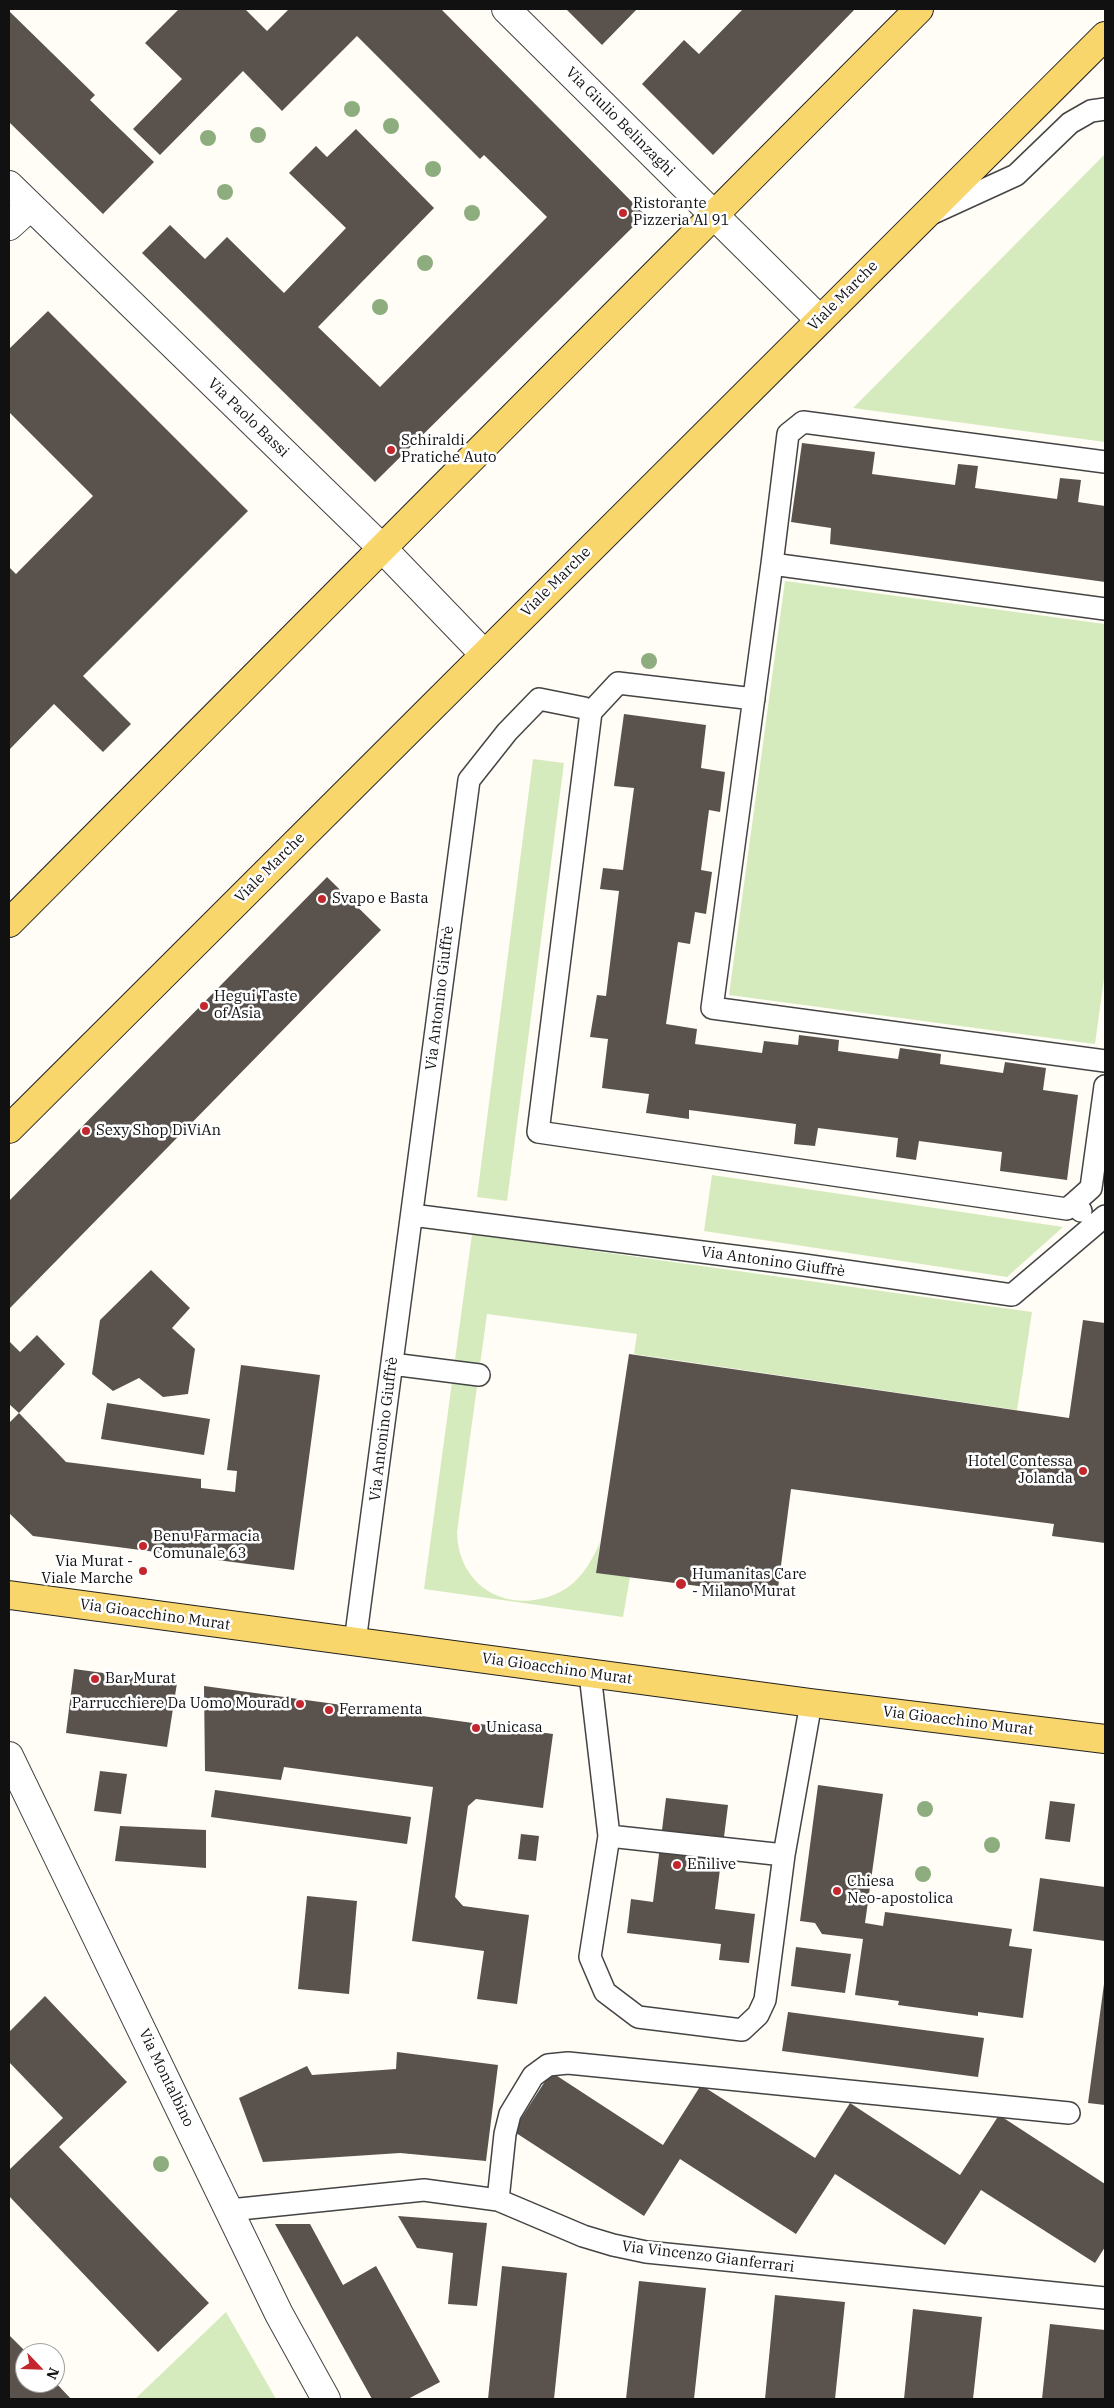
<!DOCTYPE html>
<meta charset="utf-8">
<style>
body{margin:0}
#map{position:relative;width:1114px;height:2408px;overflow:hidden;background:#fffdf5;font-family:"IBM Plex Serif",serif}
canvas{display:block}
.frame{position:absolute;inset:0;border:10px solid #111;pointer-events:none}
.north{position:absolute;left:15px;top:2343px;width:50px;height:50px;box-sizing:border-box;background:#fff;border:1px solid #a0a0a0;border-radius:50%;rotate:114deg;font-size:14px;font-weight:700;line-height:20px;text-align:center;color:#111}
.north::after{content:'';display:block;margin:auto;width:18px;height:22px;background:#c4262e;clip-path:polygon(50% 0,100% 100%,50% 72%,0 100%)}
</style>
<div id="map">
<canvas width="1114" height="2408"></canvas>
<div class="frame"></div>
<div class="north">N</div>
</div>
<script>
const ctx = document.querySelector('canvas').getContext('2d');
ctx.lineJoin = 'round';
function fillPath(path, color) { ctx.fillStyle = color; ctx.fill(path, 'evenodd'); }
function trace(path, color, width, dash) { ctx.strokeStyle = color; ctx.lineWidth = width; ctx.lineCap = dash ? 'butt' : 'round'; ctx.setLineDash(dash || []); ctx.stroke(path); }
function drawText(font, color, halo, rows, align = 'center') {
  ctx.font = font + ' "IBM Plex Serif",serif'; ctx.lineWidth = 5; ctx.setLineDash([]); ctx.textBaseline = 'middle'; ctx.strokeStyle = halo; ctx.fillStyle = color; for (const [text, x, y, turn = 0] of rows) {
    ctx.save(); ctx.translate(x, y); ctx.rotate((+turn || 0) * Math.PI / 180); ctx.textAlign = isNaN(turn) ? turn : align; if (halo) ctx.strokeText(text, 0, 0); ctx.fillText(text, 0, 0); ctx.restore();
  }
}
const green = new Path2D(`
 M1105,154V442L853,408Z
 M785,581L1105,624V971L1095,1044L729,995Z
 M533,759L564,763L507,1201L477,1197Z
 M712,1175L1063,1227L1007,1277L704,1231Z
 M472,1234L1032,1312L1017,1410L634,1354L637,1334L487,1314L457,1532C458,1589 511,1616 560,1592C580,1582 592,1561 600,1542L596,1573L630,1577L623,1617L424,1589Z
 M226,2312L276,2399H135Z`);
const building = new Path2D(`
 M179,9H245L267,31L289,9H441L645,215L375,482L142,253L170,225L205,259L227,237L284,293L346,228L289,173L316,146L327,157L356,129L434,208L318,327L380,387L547,217L484,155L480,159L357,36L282,111L243,71L160,155L133,129L182,79L145,43Z
 M566,9H637L602,45Z
 M743,9H855L713,155L642,84L684,40L699,54Z
 M9,11L95,95L90,100L154,162L103,214L9,122Z
 M48,311L248,511L83,676L131,724L103,752L54,704L9,750V567L16,574L93,496L9,412V349Z
 M802,443L875,452L872,474L955,485L958,464L978,466L975,488L1057,499L1060,478L1081,480L1078,502L1105,506V582L830,544L831,528L791,522Z
 M624,714L706,725L701,768L725,772L720,812L709,810L701,870L712,872L706,914L695,912L690,944L678,942L666,1024L697,1029L695,1044L762,1053L764,1041L798,1045L799,1035L839,1040L838,1051L898,1059L900,1048L941,1054L940,1064L1003,1073L1005,1062L1046,1068L1043,1090L1078,1095L1067,1180L1000,1171L1002,1152L919,1141L916,1160L896,1157L898,1138L818,1128L815,1146L794,1144L796,1124L689,1110V1119L646,1113L649,1094L602,1088L608,1039L590,1037L597,995L606,996L619,891L600,889L603,868L623,870L634,788L614,786Z
 M327,877L381,930L10,1308L9,1201Z
 M151,1270L190,1308L172,1328L195,1349L188,1394L163,1397L139,1378L113,1391L92,1374L100,1320Z
 M1083,1320L1105,1323V1543L1052,1536L1054,1524L791,1489L777,1596L596,1573L629,1354L1069,1418Z
 M37,1335L65,1364L19,1413L9,1404V1341L20,1352Z
 M241,1365L320,1375L294,1570L33,1536L9,1513V1423L19,1413L66,1462L201,1479V1488L235,1492L237,1471L227,1470Z
 M107,1403L210,1419L204,1455L101,1439Z
 M74,1669L177,1683L167,1747L66,1733Z
 M204,1686L553,1734L543,1808L476,1799L468,1806L455,1897L463,1906L529,1915L517,2004L477,1999L484,1951L412,1941L433,1787L284,1767L281,1780L205,1771Z
 M100,1771L127,1774L121,1814L94,1811Z
 M818,1785L883,1794L865,1923L883,1926L885,1912L1012,1929L1009,1946L1032,1949L1023,2018L978,2012V2016L898,2005L899,2001L855,1995L863,1939L822,1934L815,1923L800,1921Z
 M215,1790L411,1817L407,1844L211,1817Z
 M666,1798L728,1805L715,1909L755,1914L749,1963L719,1960L721,1944L627,1933L631,1899L653,1902Z
 M1050,1801L1075,1804L1070,1842L1045,1839Z
 M120,1826L206,1830V1868L115,1861Z
 M521,1834L539,1836L536,1861L518,1859Z
 M1040,1878L1105,1887V1941L1033,1931Z
 M307,1896L357,1901L349,1994L298,1989Z
 M796,1947L851,1954L845,1993L791,1986Z
 M1104,1984H1105V2105L1088,2103Z
 M45,1996L127,2082L59,2147L209,2303L158,2352L9,2196V2170L63,2118L9,2062V2032Z
 M788,2012L984,2038L978,2077L782,2051Z
 M397,2052L498,2065L486,2161L400,2153L263,2162L239,2098L307,2066L312,2075L396,2069Z
 M551,2072L663,2145L701,2085L815,2158L850,2103L960,2175L999,2115L1105,2184V2247L1095,2263L981,2190L945,2245L835,2174L796,2234L680,2159L644,2216L513,2131Z
 M398,2216L487,2223L477,2306L448,2304L453,2253L417,2248Z
 M275,2224H310L343,2285L376,2266L440,2382L408,2399H372Z
 M502,2266L567,2273L554,2399H488Z
 M639,2281L706,2288L694,2399H626Z
 M775,2295L845,2302L835,2399H765Z
 M913,2309L982,2317L973,2399H904Z
 M1050,2324L1105,2330V2399H1042Z
 M9,2335L27,2353L25,2383H56L71,2399H9Z`);
const service = new Path2D(`
 M933,213L1016,175L1070,123L1091,111L1105,109
 M772,564L788,434L803,422L1105,462
 M1105,609L772,564L712,1008L1105,1061
 M754,699L618,683L591,712L538,1132L1067,1209L1073,1204L1081,1211
 M1073,1204L1091,1188L1105,1086
 M412,1215L804,1265L1012,1295L1105,1216
 M392,1364L479,1375
 M355,1642L469,780L507,732L539,699L584,708L591,712
 M590,1674L609,1836L784,1855L811,1703
 M609,1836L590,1957L605,1992L638,2017L742,2030L758,2015L765,2000L784,1855
 M498,2200L505,2134L510,2114L533,2076L548,2065L568,2063L1069,2113
 M230,2210L424,2190L498,2200L583,2236L613,2245L646,2252L1105,2298`);
const minor = new Path2D(`
 M506,9L819,319
 M9,185L382,548L484,654
 M9,226L30,207
 M9,1756L279,2314L326,2399`);
const primary = new Path2D(`
 M9,923L919,9
 M9,1129L1105,36
 M9,1595L811,1703L1105,1739`);
const trees = [
 [352,109],
 [391,126],
 [258,135],
 [208,138],
 [433,169],
 [225,192],
 [472,213],
 [425,263],
 [380,307],
 [649,661],
 [925,1809],
 [992,1845],
 [923,1874],
 [161,2164]
];
const markers = [
 [623,213,5,"#c4262e"],
 [391,450,5,"#c4262e"],
 [322,899,5,"#c4262e"],
 [204,1006,5,"#c4262e"],
 [86,1131,5,"#c4262e"],
 [1083,1471,5,"#c4262e"],
 [143,1546,5,"#c4262e"],
 [143,1571,5,"#c4262e"],
 [681,1584,6,"#c4262e"],
 [95,1679,5,"#c4262e"],
 [300,1704,5,"#c4262e"],
 [329,1710,5,"#c4262e"],
 [476,1728,5,"#c4262e"],
 [677,1865,5,"#c4262e"],
 [837,1891,5,"#c4262e"]
];
const streetNames = [
 ["Via Giulio Belinzaghi",620,122,45],
 ["Viale Marche",843,296,-45],
 ["Via Paolo Bassi",248,418,44],
 ["Viale Marche",556,582,-45],
 ["Viale Marche",270,868,-45],
 ["Via Antonino Giuffrè",440,998,-83],
 ["Via Antonino Giuffrè",773,1262,8],
 ["Via Antonino Giuffrè",384,1429,-83],
 ["Via Gioacchino Murat",155,1615,8],
 ["Via Gioacchino Murat",557,1669,8],
 ["Via Gioacchino Murat",958,1721,7],
 ["Via Montalbino",166,2078,64],
 ["Via Vincenzo Gianferrari",708,2257,7]
];
const poiNames = [
 ["Ristorante",633,204],
 ["Pizzeria Al 91",633,221],
 ["Schiraldi",401,441],
 ["Pratiche Auto",401,458],
 ["Svapo e Basta",332,899],
 ["Hegui Taste",214,997],
 ["of Asia",214,1014],
 ["Sexy Shop DiViAn",96,1131],
 ["Hotel Contessa",1073,1462,"right"],
 ["Jolanda",1073,1479,"right"],
 ["Benu Farmacia",153,1537],
 ["Comunale 63",153,1554],
 ["Via Murat -",133,1562,"right"],
 ["Viale Marche",133,1579,"right"],
 ["Humanitas Care",692,1575],
 ["- Milano Murat",692,1592],
 ["Bar Murat",105,1679],
 ["Parrucchiere Da Uomo Mourad",290,1704,"right"],
 ["Ferramenta",339,1710],
 ["Unicasa",486,1728],
 ["Enilive",687,1865],
 ["Chiesa",847,1882],
 ["Neo-apostolica",847,1899]
];
fillPath(green, '#d5ebbd');
fillPath(building, '#5a524d');
trace(service, '#444', 24);
trace(minor, '#444', 30);
trace(primary, '#222', 30);
trace(service, '#fff', 21);
trace(minor, '#fff', 28);
trace(primary, '#f9d66b', 28);
ctx.fillStyle = '#8dad7f';
for (const [x, y] of trees) { ctx.beginPath(); ctx.arc(x, y, 8, 0, 2 * Math.PI); ctx.fill(); }
for (const [x, y, r, color] of markers) { const dot = new Path2D(); dot.arc(x, y, r, 0, 2 * Math.PI); ctx.fillStyle = color; ctx.fill(dot); trace(dot, '#fff', 2); }
drawText('15px', '#111', '#fff', streetNames);
drawText('15px', '#111', '#fff', poiNames, 'left');
</script>
